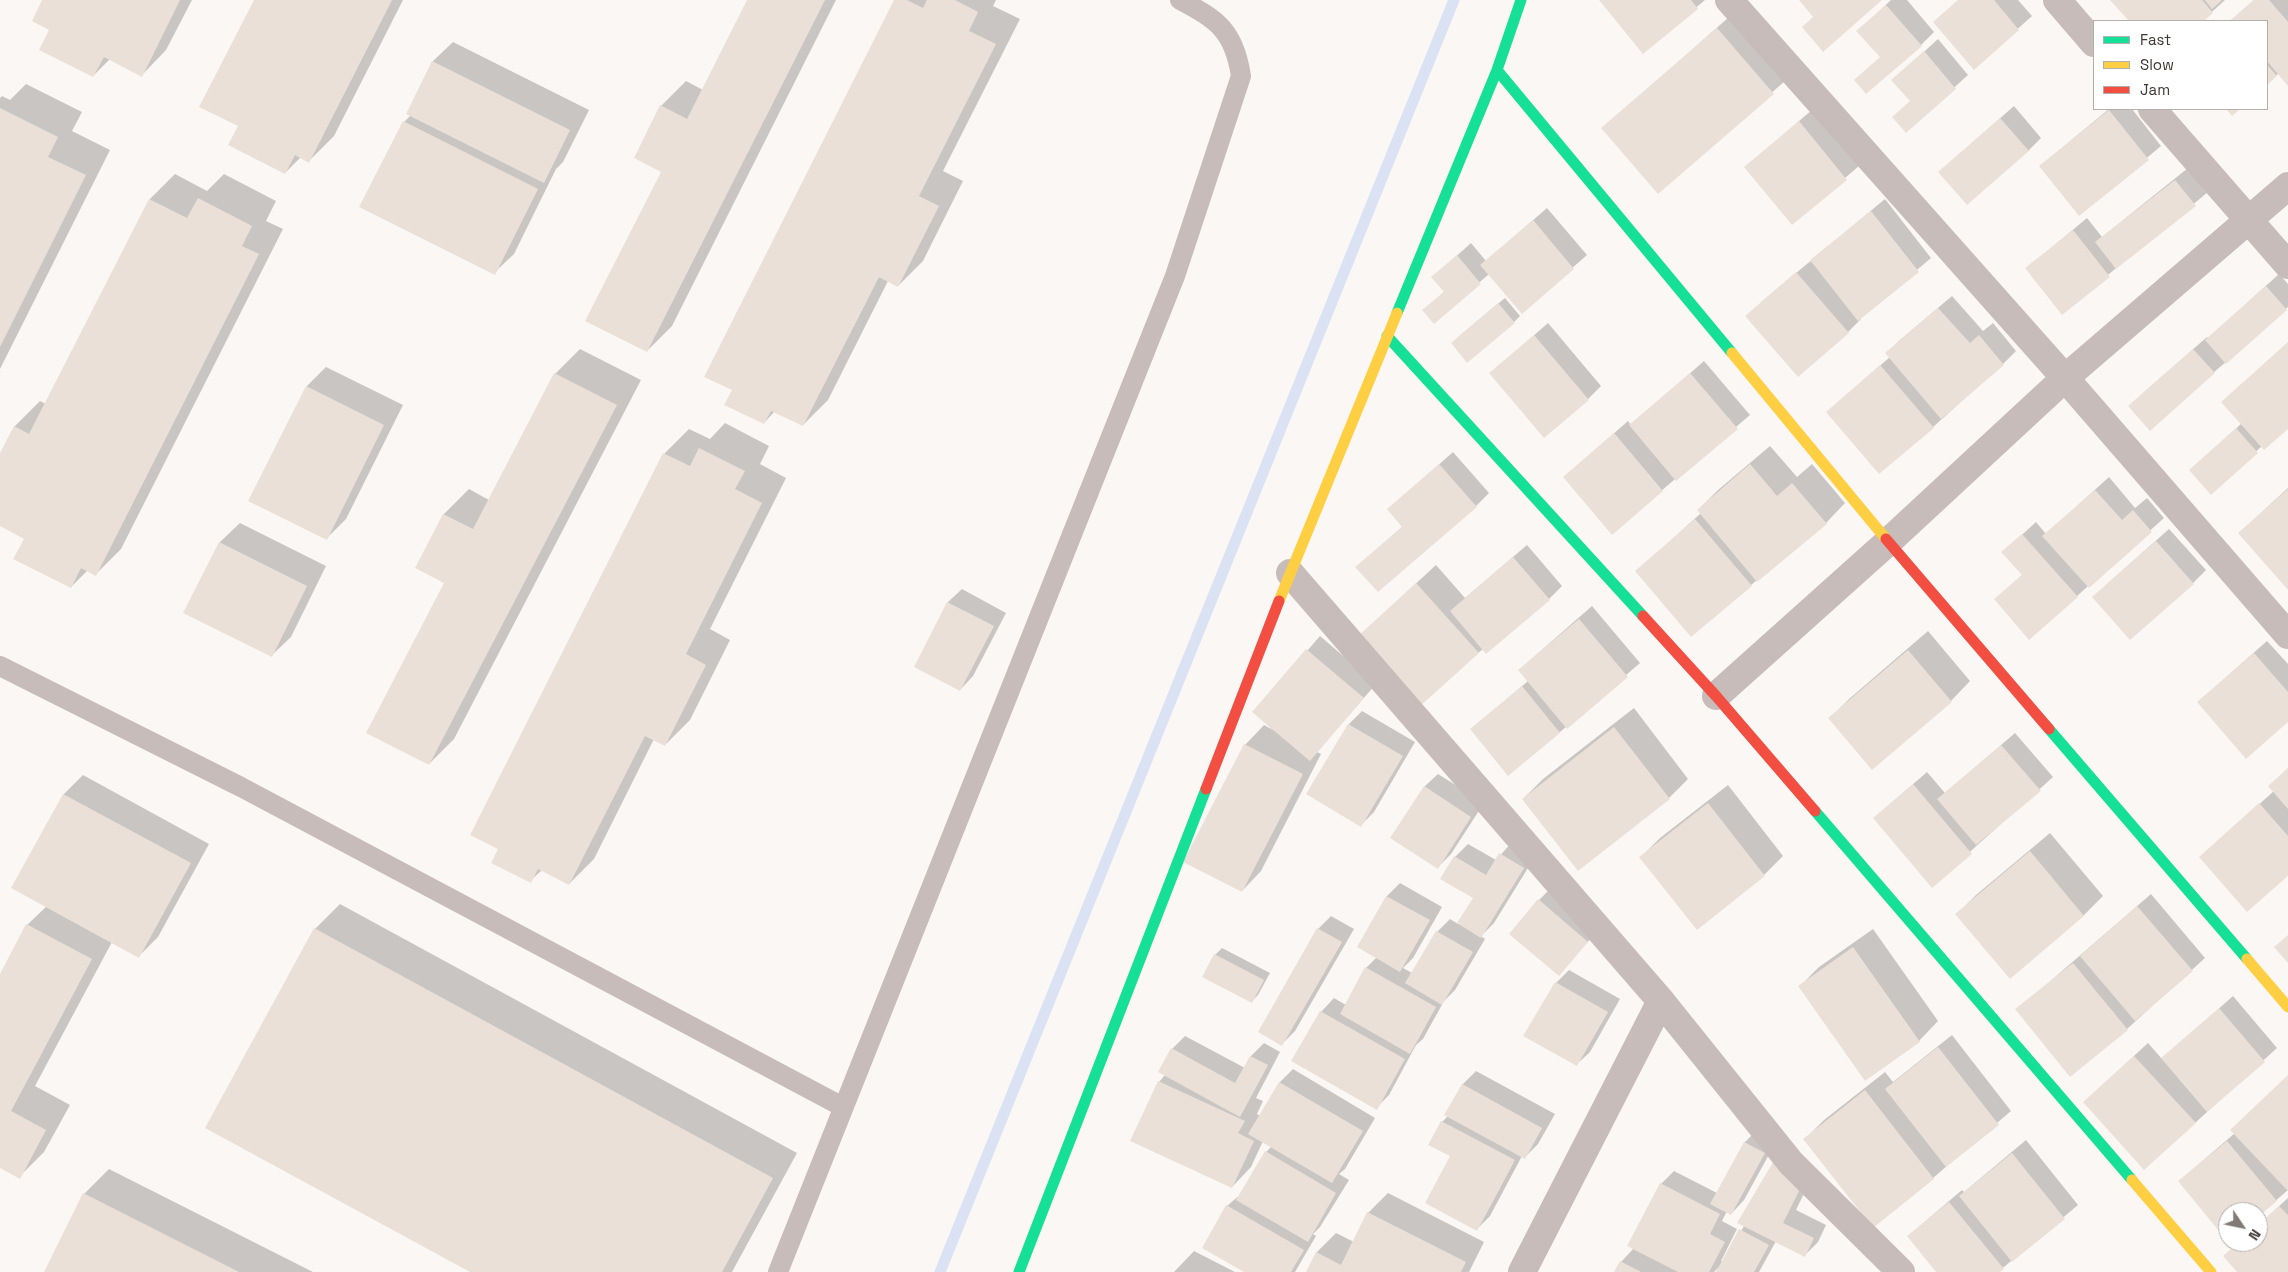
<!DOCTYPE html>
<style>
body{margin:0}
#map{position:relative;width:2288px;height:1272px;overflow:hidden;background:#fbf7f4;font-family:"Space Grotesk",sans-serif}
canvas{display:block}
.legend{position:absolute;left:2093px;top:20px;width:175px;height:90px;box-sizing:border-box;background:#fff;border:1px solid #b2afad;margin:0;padding:6px 9px;list-style:none;font-size:15px;color:#3f3732}
.legend li{display:flex;align-items:center;gap:10px;height:25px}
.legend b{width:25px;border:1px solid #b2afad}
.north{position:absolute;left:2218px;top:1202px;width:50px;height:50px;box-sizing:border-box;background:#fff;border:1px solid #b2afad;border-radius:50%;rotate:124deg;font-size:14px;font-weight:700;line-height:20px;text-align:center;color:#3f3732}
.north::after{content:'';display:block;margin:auto;width:18px;height:22px;background:#817a76;clip-path:polygon(50% 0,100% 100%,50% 72%,0 100%)}
</style>
<div id="map">
<canvas width="2288" height="1272"></canvas>
<ul class="legend">
<li><b style="height:6px;background:#16e098"></b>Fast</li>
<li><b style="height:6px;background:#ffcf43"></b>Slow</li>
<li><b style="height:6px;background:#f24e42"></b>Jam</li>
</ul>
<div class="north">N</div>
</div>
<script>
const ctx = document.querySelector('canvas').getContext('2d');
ctx.lineJoin = 'round';
function fillPath(path, color) { ctx.fillStyle = color; ctx.fill(path, 'evenodd'); }
function trace(path, color, width, dash) { ctx.strokeStyle = color; ctx.lineWidth = width; ctx.lineCap = dash ? 'butt' : 'round'; ctx.setLineDash(dash || []); ctx.stroke(path); }
const shadow = new Path2D(`
 M44,0H192L166,50L142,75L110,59L93,76L51,30Z
 M255,0H403L334,136L309,161L301,157L285,173L239,125Z
 M748,0H836L672,326L647,351L662,171L661,106L686,81L703,90Z
 M895,0H996L993,6L1020,19L943,171L963,181L923,261L898,286L888,281L828,400L803,425L775,411L764,423L733,390Z
 M1600,0H1705L1643,52Z
 M1891,0H1907L1934,32L1921,45L1881,56L1858,31Z
 M1958,0H2018L2032,16L1974,68Z
 M2112,0H2225L2202,21H2130Z
 M2254,0H2288V84L2279,73L2267,84V21H2230Z
 M1737,10L1793,74L1658,192L1603,128Z
 M1938,39L1968,75L1906,131L1911,101L1893,80Z
 M453,42L589,110L563,162L556,169L514,254L494,273L404,122L411,115L408,113L433,61Z
 M26,84L82,112L72,131L110,150L0,369V98L2,96L10,100Z
 M2014,106L2041,138L2028,151L1939,172Z
 M1813,109L1859,166L1792,223L1746,167Z
 M2109,109H2132L2161,146L2079,215L2040,166Z
 M2188,168L2208,192L2062,313L2027,268L2087,218L2102,237Z
 M175,174L207,191L224,174L276,201L266,221L283,229L121,549L96,574L88,570L71,587L26,538L0,525V455L15,426L40,401L46,404L150,199Z
 M1885,199L1931,258L1860,318L1861,319L1848,332L1798,375L1760,303Z
 M1547,208L1587,255L1522,312L1489,274L1434,322L1424,310L1445,291L1433,277L1471,243L1486,261Z
 M2279,274L2288,284V307L2226,362L2214,372L2143,393L2207,337L2208,338Z
 M1952,296L1983,331L1993,323L2016,351L2003,364L1933,427L1827,412L1890,357L1887,353L1900,340Z
 M1505,298L1520,316L1514,322L1458,337Z
 M1548,323L1601,386L1588,399L1491,373Z
 M2288,343V428L2262,446L2211,493L2191,470L2242,423Z
 M580,349L641,380L454,739L429,764L445,583L417,568L444,514L469,489L489,500L555,374Z
 M1704,361L1750,415L1612,533L1564,477L1628,421L1631,425Z
 M326,367L403,405L346,519L326,539L250,501L307,386Z
 M725,423L769,446L760,464L786,478L710,629L730,640L690,720L665,745L654,739L594,859L569,884L542,870L530,881L499,849L664,454L689,429L710,439Z
 M1770,446L1797,477L1812,464L1845,503L1826,523L1751,585L1637,571L1701,513L1698,510L1718,490Z
 M1453,452L1489,493L1476,506L1357,567L1403,526L1388,510Z
 M2109,477L2135,508L2147,498L2164,518L2077,596L1996,599L2023,574L2003,552L2036,522L2046,534Z
 M2288,488V588L2239,533Z
 M240,523L326,566L291,637L271,656L184,612L220,542Z
 M2169,529L2206,570L2193,583L2107,584Z
 M1527,545L1562,586L1549,599L1478,653L1357,638L1436,565L1465,598Z
 M962,589L1006,613L973,676L960,690L915,666L948,602Z
 M1592,606L1640,663L1560,732L1472,729L1528,681L1519,670Z
 M1928,631L1970,681L1951,701L1830,718L1849,699Z
 M1320,636L1376,684L1317,752L1321,754L1261,871L1242,891L1245,745L1264,725L1273,730L1254,712Z
 M2267,641L2288,664V720L2198,702Z
 M1634,708L1688,779L1669,798L1523,799L1543,779Z
 M1362,711L1415,742L1374,812L1361,825L1349,724Z
 M2015,733L2053,777L1932,886L1874,818L1927,772L1945,793Z
 M2288,768V875L2200,857L2274,791Z
 M1438,774L1484,803L1451,854L1438,867L1424,787Z
 M83,775L209,844L158,937L139,956L112,942L35,1086L70,1105L44,1152L19,1177L0,1167V976L27,925L47,906L64,794Z
 M1728,785L1783,856L1764,875L1641,857L1660,838Z
 M2050,833L2103,896L2083,916L1957,914L1976,895Z
 M1513,841L1536,855L1494,923L1481,936L1485,939L1455,990L1444,1001L1423,1039L1416,1045L1389,1095L1376,1108L1321,1012L1334,998L1346,1005L1366,968L1377,957L1359,947L1387,896L1400,883L1442,907L1413,958L1403,968L1412,973L1437,932L1450,919L1458,924L1474,898L1455,857L1468,844L1496,860Z
 M1552,887L1600,928L1559,974L1539,900Z
 M2151,894L2205,958L2127,1029L2017,1010Z
 M340,904L797,1153L732,1272H473L315,929Z
 M1331,916L1354,929L1295,1031L1282,1044L1318,929Z
 M1873,929L1938,1021L1919,1041L1866,1079L1800,986L1819,967Z
 M1222,948L1270,973L1258,995L1252,1001L1204,977L1215,955Z
 M1569,970L1620,999L1590,1052L1576,1065L1556,983Z
 M2233,996L2277,1048L2195,1123L2098,1089L2148,1043L2162,1059Z
 M1952,1035L2011,1111L1933,1178L1873,1226L1805,1139L1824,1120L1885,1072L1893,1082Z
 M1185,1036L1245,1068L1251,1056L1264,1043L1280,1052L1256,1098L1263,1101L1257,1114L1260,1116L1280,1082L1293,1069L1375,1118L1345,1169L1339,1174L1349,1180L1320,1227L1313,1234L1316,1236L1295,1272H1246L1203,1248L1227,1206L1242,1193L1266,1152L1272,1146L1263,1141L1251,1167L1232,1187L1159,1082L1165,1075L1172,1049Z
 M1476,1071L1555,1114L1538,1144L1525,1157L1522,1156L1490,1216L1477,1229L1442,1122L1448,1116L1446,1114L1463,1084Z
 M2288,1076V1190L2258,1216V1212H2228V1240L2179,1181L2235,1133Z
 M1758,1129L1777,1140L1744,1200L1731,1214L1727,1211L1722,1221L1737,1229L1721,1261L1723,1262L1744,1226L1815,1171L1796,1210L1826,1225L1818,1242L1805,1255L1776,1241L1759,1272H1717L1719,1267L1714,1272H1615L1621,1262L1634,1248L1661,1184L1674,1171L1717,1193L1745,1142Z
 M2026,1140L2078,1205L1998,1272H1937L1908,1236L1962,1190L1964,1192Z
 M109,1169L313,1272H45L84,1194Z
 M1388,1193L1484,1242L1469,1272H1307L1317,1252L1336,1233L1354,1242L1368,1213Z
 M2288,1198V1272H2239L2240,1242H2258V1225Z
 M1194,1251L1235,1272H1174Z`);
const stream = new Path2D(`
 M940,1272L1454,0`);
const building = new Path2D(`
 M42,0H180L142,77L104,57L93,77L39,50L49,30L32,21Z
 M254,0H392L309,163L295,155L285,174L228,145L238,126L199,107Z
 M747,0H825L647,352L585,321L661,172L634,158L660,105L687,119Z
 M894,0H907L923,8L927,0H955L978,12L969,31L996,44L919,196L939,206L898,287L879,277L803,426L771,411L764,424L724,405L732,390L704,377Z
 M1599,0H1691L1698,9L1643,54Z
 M1799,0H1882L1823,52L1802,27L1813,17Z
 M1958,0H1994L2019,30L1974,70L1933,22Z
 M2110,0H2202L2213,13L2204,21H2129Z
 M2205,0H2222L2212,9Z
 M2254,0H2269L2288,22V86L2267,61V21L2231,20Z
 M1886,5L1922,46L1866,94L1854,80L1880,57L1856,31Z
 M1717,28L1774,94L1658,194L1601,128Z
 M1924,51L1956,89L1906,133L1892,117L1910,101L1891,80Z
 M432,61L570,130L544,183L406,114Z
 M2267,65L2277,76L2267,85Z
 M0,108L58,137L48,157L86,175L0,347Z
 M2226,109H2240L2232,116Z
 M2109,110L2149,160L2079,216L2039,166Z
 M2000,118L2029,151L1967,205L1938,172Z
 M403,121L538,189L495,275L359,207Z
 M1799,121L1847,180L1792,225L1744,167Z
 M2175,180L2196,206L2116,269L2095,242Z
 M198,198L252,226L242,246L259,254L96,576L81,568L71,588L13,559L24,539L0,526V453L14,426L29,434L149,199L187,218Z
 M1871,211L1919,272L1858,321L1810,260Z
 M1533,220L1574,269L1522,314L1480,265Z
 M2073,230L2110,277L2062,315L2025,268Z
 M1457,255L1481,284L1434,324L1422,310L1444,292L1431,277Z
 M1796,272L1849,333L1798,377L1745,316Z
 M2266,286L2287,310L2226,364L2205,340Z
 M1498,303L1515,323L1467,363L1451,343Z
 M1938,308L1970,343L1979,335L2004,365L1941,419L1885,353Z
 M1534,335L1589,400L1544,438L1489,373Z
 M2288,342V429L2264,450L2221,402Z
 M2193,349L2215,373L2150,431L2128,406Z
 M1880,365L1934,428L1879,474L1826,412Z
 M554,373L617,405L429,765L366,733L444,583L415,568L443,514L473,529Z
 M1690,373L1738,429L1676,481L1629,425Z
 M306,386L384,425L327,540L248,501Z
 M2236,428L2258,453L2211,495L2189,470Z
 M1614,433L1663,491L1612,535L1563,477Z
 M699,448L745,471L735,489L762,503L686,654L706,665L665,746L645,736L569,885L538,869L531,883L491,863L498,849L470,835L663,453L690,466Z
 M1439,464L1477,507L1378,592L1355,567L1402,527L1387,509Z
 M1750,464L1777,496L1792,483L1827,524L1757,582L1697,510Z
 M2288,489V590L2238,533Z
 M2095,490L2122,520L2133,510L2152,532L2089,588L2042,536Z
 M1695,519L1752,586L1691,637L1635,571Z
 M2022,534L2078,597L2029,640L1994,599L2022,575L2001,552Z
 M2156,541L2194,584L2130,640L2092,597Z
 M219,542L307,586L272,657L183,613Z
 M1513,557L1550,600L1486,654L1450,611Z
 M1416,583L1479,653L1418,708L1356,638Z
 M947,602L994,626L960,691L914,667Z
 M1579,619L1628,677L1567,729L1518,670Z
 M1306,649L1364,698L1310,761L1252,712Z
 M1908,650L1952,702L1872,770L1828,718Z
 M2254,653L2288,692V722L2246,759L2197,702Z
 M1522,686L1560,733L1508,776L1470,729Z
 M1348,724L1403,756L1361,827L1306,794Z
 M1614,727L1670,799L1578,871L1522,799Z
 M1244,744L1303,774L1242,892L1183,862Z
 M2001,745L2041,791L1976,845L1937,799Z
 M2288,768V809L2268,786Z
 M1913,784L1972,854L1932,888L1873,818Z
 M1424,786L1471,817L1438,869L1390,838Z
 M63,794L191,863L139,958L11,888Z
 M1708,803L1765,876L1697,930L1639,857Z
 M2259,803L2288,836V876L2247,912L2199,857Z
 M2030,851L2084,916L2010,979L1955,914Z
 M1499,853L1524,868L1481,938L1457,923L1473,898L1440,879L1454,856L1486,875Z
 M1386,896L1430,920L1400,972L1357,947Z
 M1538,899L1588,942L1559,976L1509,934Z
 M2137,906L2193,971L2135,1021L2080,956Z
 M26,924L92,959L11,1111L46,1130L20,1179L0,1168V974Z
 M314,928L773,1178L722,1272H470L205,1128Z
 M1317,928L1342,942L1282,1046L1258,1032Z
 M1436,931L1473,952L1442,1005L1405,983Z
 M2288,935V963L2274,947Z
 M1853,947L1920,1042L1865,1081L1798,986Z
 M1214,954L1264,980L1252,1003L1202,977Z
 M2073,963L2128,1030L2070,1077L2015,1009Z
 M1365,967L1436,1007L1410,1054L1340,1014Z
 M1555,982L1608,1012L1577,1066L1523,1036Z
 M2219,1008L2265,1062L2207,1112L2161,1058Z
 M1320,1011L1405,1059L1377,1110L1291,1061Z
 M1938,1047L1999,1125L1946,1167L1885,1089Z
 M1171,1048L1235,1083L1250,1056L1268,1065L1240,1117L1158,1072Z
 M2134,1056L2196,1123L2144,1170L2083,1102Z
 M2288,1075V1191L2230,1130Z
 M1158,1081L1245,1121L1238,1133L1254,1141L1232,1188L1130,1141Z
 M1279,1082L1363,1131L1332,1183L1248,1134Z
 M1462,1084L1542,1128L1525,1159L1444,1115Z
 M1865,1090L1934,1179L1873,1228L1803,1139Z
 M1441,1121L1515,1160L1477,1231L1425,1203L1450,1156L1428,1145Z
 M2227,1141L2277,1201L2258,1217V1212H2228V1242L2178,1181Z
 M1744,1142L1765,1153L1731,1215L1710,1204Z
 M1265,1151L1336,1193L1308,1242L1236,1200Z
 M2012,1153L2065,1219L2012,1262L1959,1196Z
 M1776,1157L1802,1185L1783,1223L1814,1238L1805,1257L1737,1223Z
 M1660,1183L1720,1214L1710,1234L1725,1242L1709,1272H1678L1627,1246Z
 M83,1193L239,1272H44Z
 M1949,1202L2004,1269L2000,1272H1936L1907,1236Z
 M1226,1205L1304,1250L1291,1272H1244L1202,1248Z
 M2279,1206L2288,1215V1272H2237L2223,1256L2239,1242H2258V1225Z
 M1367,1212L1466,1262L1461,1272H1306L1316,1252L1341,1265Z
 M1739,1229L1769,1245L1754,1272H1716Z
 M1620,1261L1641,1272H1614Z`);
const lane = new Path2D(`
 M0,666L241,787L843,1107
 M778,1272L1175,276L1241,76C1234,31 1218,20 1180,0`);
const street = new Path2D(`
 M1729,0L2065,378L2288,635
 M2057,0L2094,43
 M2152,109L2288,265
 M1290,573L1661,1001L1791,1163L1901,1272
 M1716,696L1888,542L2065,378L2288,186
 M1522,1272L1661,1001`);
const fast = new Path2D(`
 M1497,70L1732,353
 M1397,313L1497,70L1521,0
 M1387,336L1643,616
 M2049,729L2247,959
 M1815,811L2132,1180
 M1019,1272L1206,789`);
const slow = new Path2D(`
 M1732,353L1886,539
 M1279,601L1397,313
 M2247,959L2288,1007
 M2132,1180L2211,1272`);
const jam = new Path2D(`
 M1886,539L2049,729
 M1643,616L1716,696L1815,811
 M1206,789L1279,601`);
fillPath(shadow, '#0003');
trace(stream, '#dae2f3', 11);
fillPath(building, '#ebe0d7');
trace(lane, '#c8bcba', 20);
trace(street, '#c8bcba', 28);
trace(fast, '#16e098', 11);
trace(slow, '#ffcf43', 11);
trace(jam, '#f24e42', 11);
</script>
